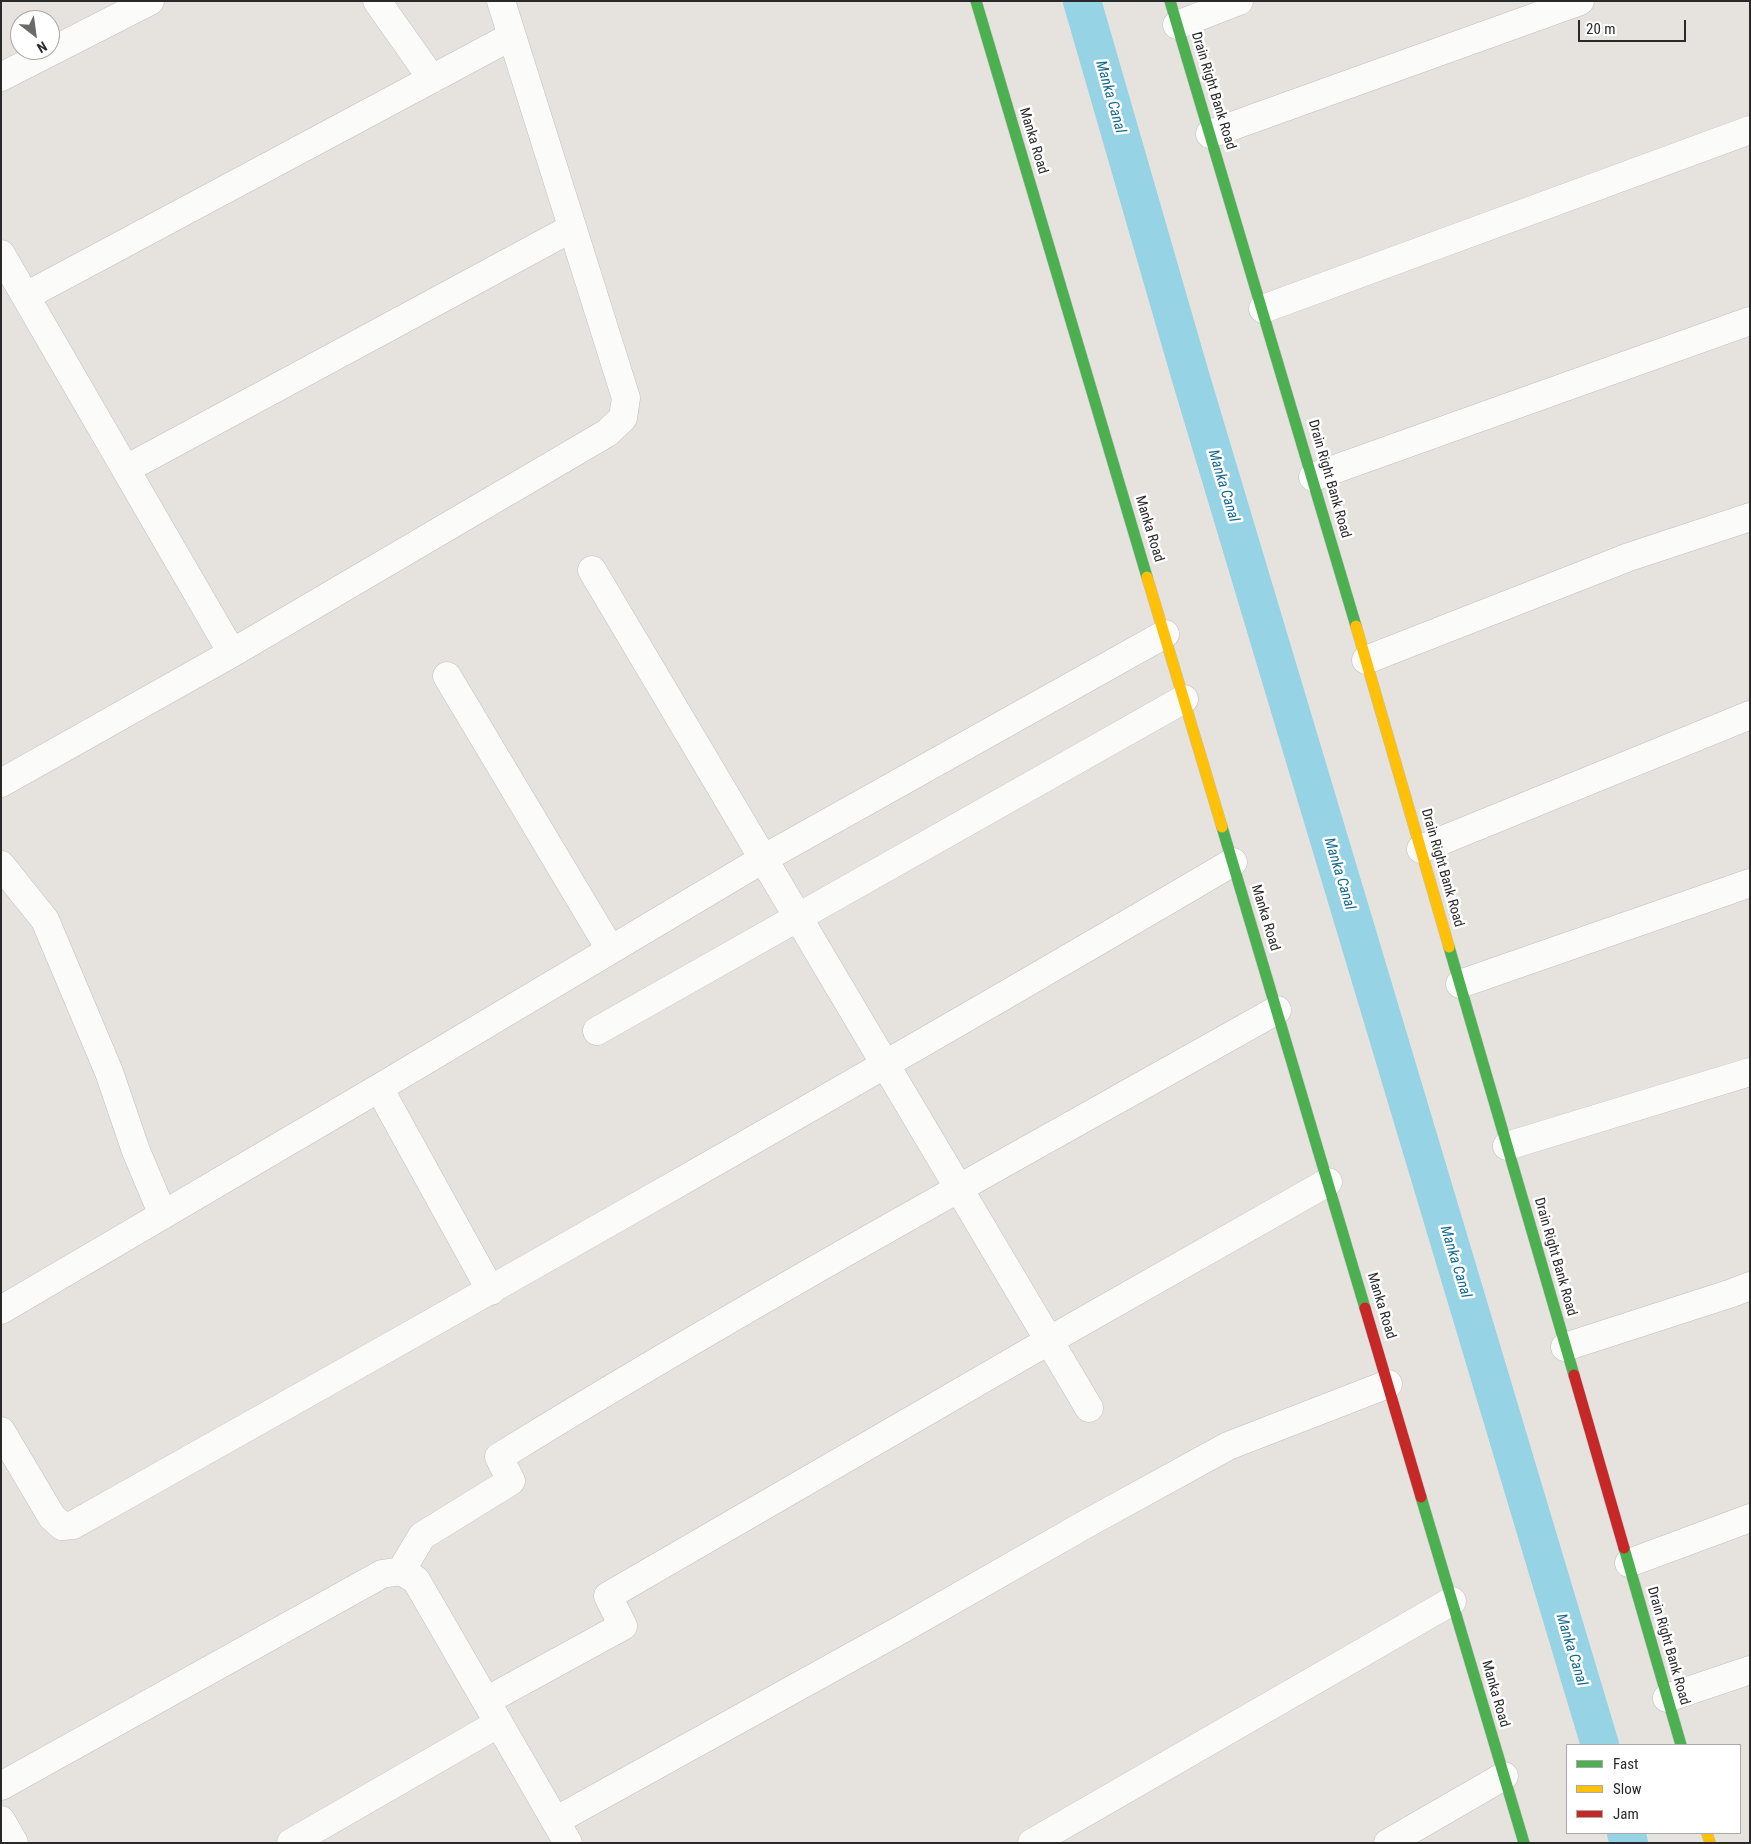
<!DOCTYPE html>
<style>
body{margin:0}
#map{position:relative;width:1751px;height:1844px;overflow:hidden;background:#e6e3de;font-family:"Roboto Condensed",sans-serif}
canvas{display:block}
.frame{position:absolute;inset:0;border:2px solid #292929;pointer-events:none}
.legend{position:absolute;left:1566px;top:1744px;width:175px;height:90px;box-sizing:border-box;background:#fff;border:1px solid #a9a9a9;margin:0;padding:6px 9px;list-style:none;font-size:15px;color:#292929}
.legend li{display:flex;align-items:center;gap:10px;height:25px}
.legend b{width:25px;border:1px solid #a9a9a9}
.north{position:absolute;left:10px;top:10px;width:50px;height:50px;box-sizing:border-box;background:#fff;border:1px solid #a9a9a9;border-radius:50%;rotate:150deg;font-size:14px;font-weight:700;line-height:20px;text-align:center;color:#292929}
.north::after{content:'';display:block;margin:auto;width:18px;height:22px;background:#6b6a68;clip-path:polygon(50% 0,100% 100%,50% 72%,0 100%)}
.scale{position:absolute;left:1578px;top:20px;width:108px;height:22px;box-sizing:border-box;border:2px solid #292929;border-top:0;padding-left:6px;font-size:15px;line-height:18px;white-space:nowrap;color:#292929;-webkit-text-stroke:4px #fff;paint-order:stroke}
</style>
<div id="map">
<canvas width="1751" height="1844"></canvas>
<div class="frame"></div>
<ul class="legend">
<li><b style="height:6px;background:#4caf50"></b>Fast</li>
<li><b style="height:6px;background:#ffc107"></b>Slow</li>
<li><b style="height:6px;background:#c62828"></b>Jam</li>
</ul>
<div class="north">N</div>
<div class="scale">20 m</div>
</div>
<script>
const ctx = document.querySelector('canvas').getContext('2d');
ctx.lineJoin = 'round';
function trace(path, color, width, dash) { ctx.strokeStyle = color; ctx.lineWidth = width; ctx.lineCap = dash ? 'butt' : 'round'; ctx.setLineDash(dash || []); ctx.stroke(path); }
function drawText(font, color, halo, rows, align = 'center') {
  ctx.font = font + ' "Roboto Condensed",sans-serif'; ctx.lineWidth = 5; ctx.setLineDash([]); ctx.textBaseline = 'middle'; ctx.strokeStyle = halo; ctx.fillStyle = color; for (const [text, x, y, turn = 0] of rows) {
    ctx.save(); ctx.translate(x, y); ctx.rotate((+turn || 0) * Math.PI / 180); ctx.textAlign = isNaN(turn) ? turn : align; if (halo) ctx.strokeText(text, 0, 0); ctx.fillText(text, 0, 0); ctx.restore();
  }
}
const canal = new Path2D(`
 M1082,1L1190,375L1600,1745
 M1626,1833L1629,1843`);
const street = new Path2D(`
 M377,1L432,79
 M1177,25L1239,1
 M1,77L150,1
 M1210,134L1580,1
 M1,254L232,653
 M26,296L512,36
 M1263,309L1750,130
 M126,469L572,228
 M1313,477L1750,321
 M592,570L1089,1408
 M1366,660L1629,557L1750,517
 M447,676L610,949
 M1,783L232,653L607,433L623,418L626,398L501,1
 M1421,849L1750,715
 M1,865L45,920L109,1072L136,1151L163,1215
 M1460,984L1750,883
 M597,1031L1184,699
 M379,1088L491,1291
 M1507,1146L1750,1072
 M1,1310L379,1088L763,859L1165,634
 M1565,1347L1732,1293L1750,1286
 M1,1431L52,1517L62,1526L73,1525C461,1307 849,1088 1233,862
 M1629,1563L1750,1518
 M401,1571L422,1536L511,1481L499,1457C753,1300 1016,1157 1277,1010
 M1667,1698L1750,1670
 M486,1701L623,1626L608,1596L1050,1340L1328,1182
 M1,1786L382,1574L401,1571L416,1580L568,1843
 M1,1820L14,1843
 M555,1821L902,1629L1086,1524L1228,1446L1388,1384
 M291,1843L499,1723
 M1032,1843L1452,1601
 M1388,1843L1504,1776`);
const fast = new Path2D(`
 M976,1L1147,577
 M1170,1L1356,626
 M1222,827L1365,1308
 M1449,947L1574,1375
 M1421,1497L1524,1843
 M1624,1548L1681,1745`);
const slow = new Path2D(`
 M1147,577L1222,827
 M1356,626L1449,947
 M1707,1833L1710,1843`);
const jam = new Path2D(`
 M1365,1308L1421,1497
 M1574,1375L1624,1548`);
const streetNames = [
 ["Drain Right Bank Road",1213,91,73],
 ["Manka Road",1033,141,73],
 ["Drain Right Bank Road",1329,479,74],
 ["Manka Road",1149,529,73],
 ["Drain Right Bank Road",1442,868,74],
 ["Manka Road",1265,918,73],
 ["Drain Right Bank Road",1555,1257,74],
 ["Manka Road",1381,1306,73],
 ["Drain Right Bank Road",1668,1646,74],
 ["Manka Road",1495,1694,74]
];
const waterNames = [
 ["Manka Canal",1110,97,74],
 ["Manka Canal",1223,486,73],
 ["Manka Canal",1339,874,73],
 ["Manka Canal",1455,1262,73],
 ["Manka Canal",1571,1650,73]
];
trace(canal, '#96d3e4', 38);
trace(street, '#c0bfc0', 29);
trace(fast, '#c0bfc0', 12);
trace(slow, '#c0bfc0', 12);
trace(jam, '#c0bfc0', 12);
trace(street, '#fbfbfa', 28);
trace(fast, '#4caf50', 11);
trace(slow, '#ffc107', 11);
trace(jam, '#c62828', 11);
drawText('14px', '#292929', '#fff', streetNames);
drawText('italic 15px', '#166a90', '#fff', waterNames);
</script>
